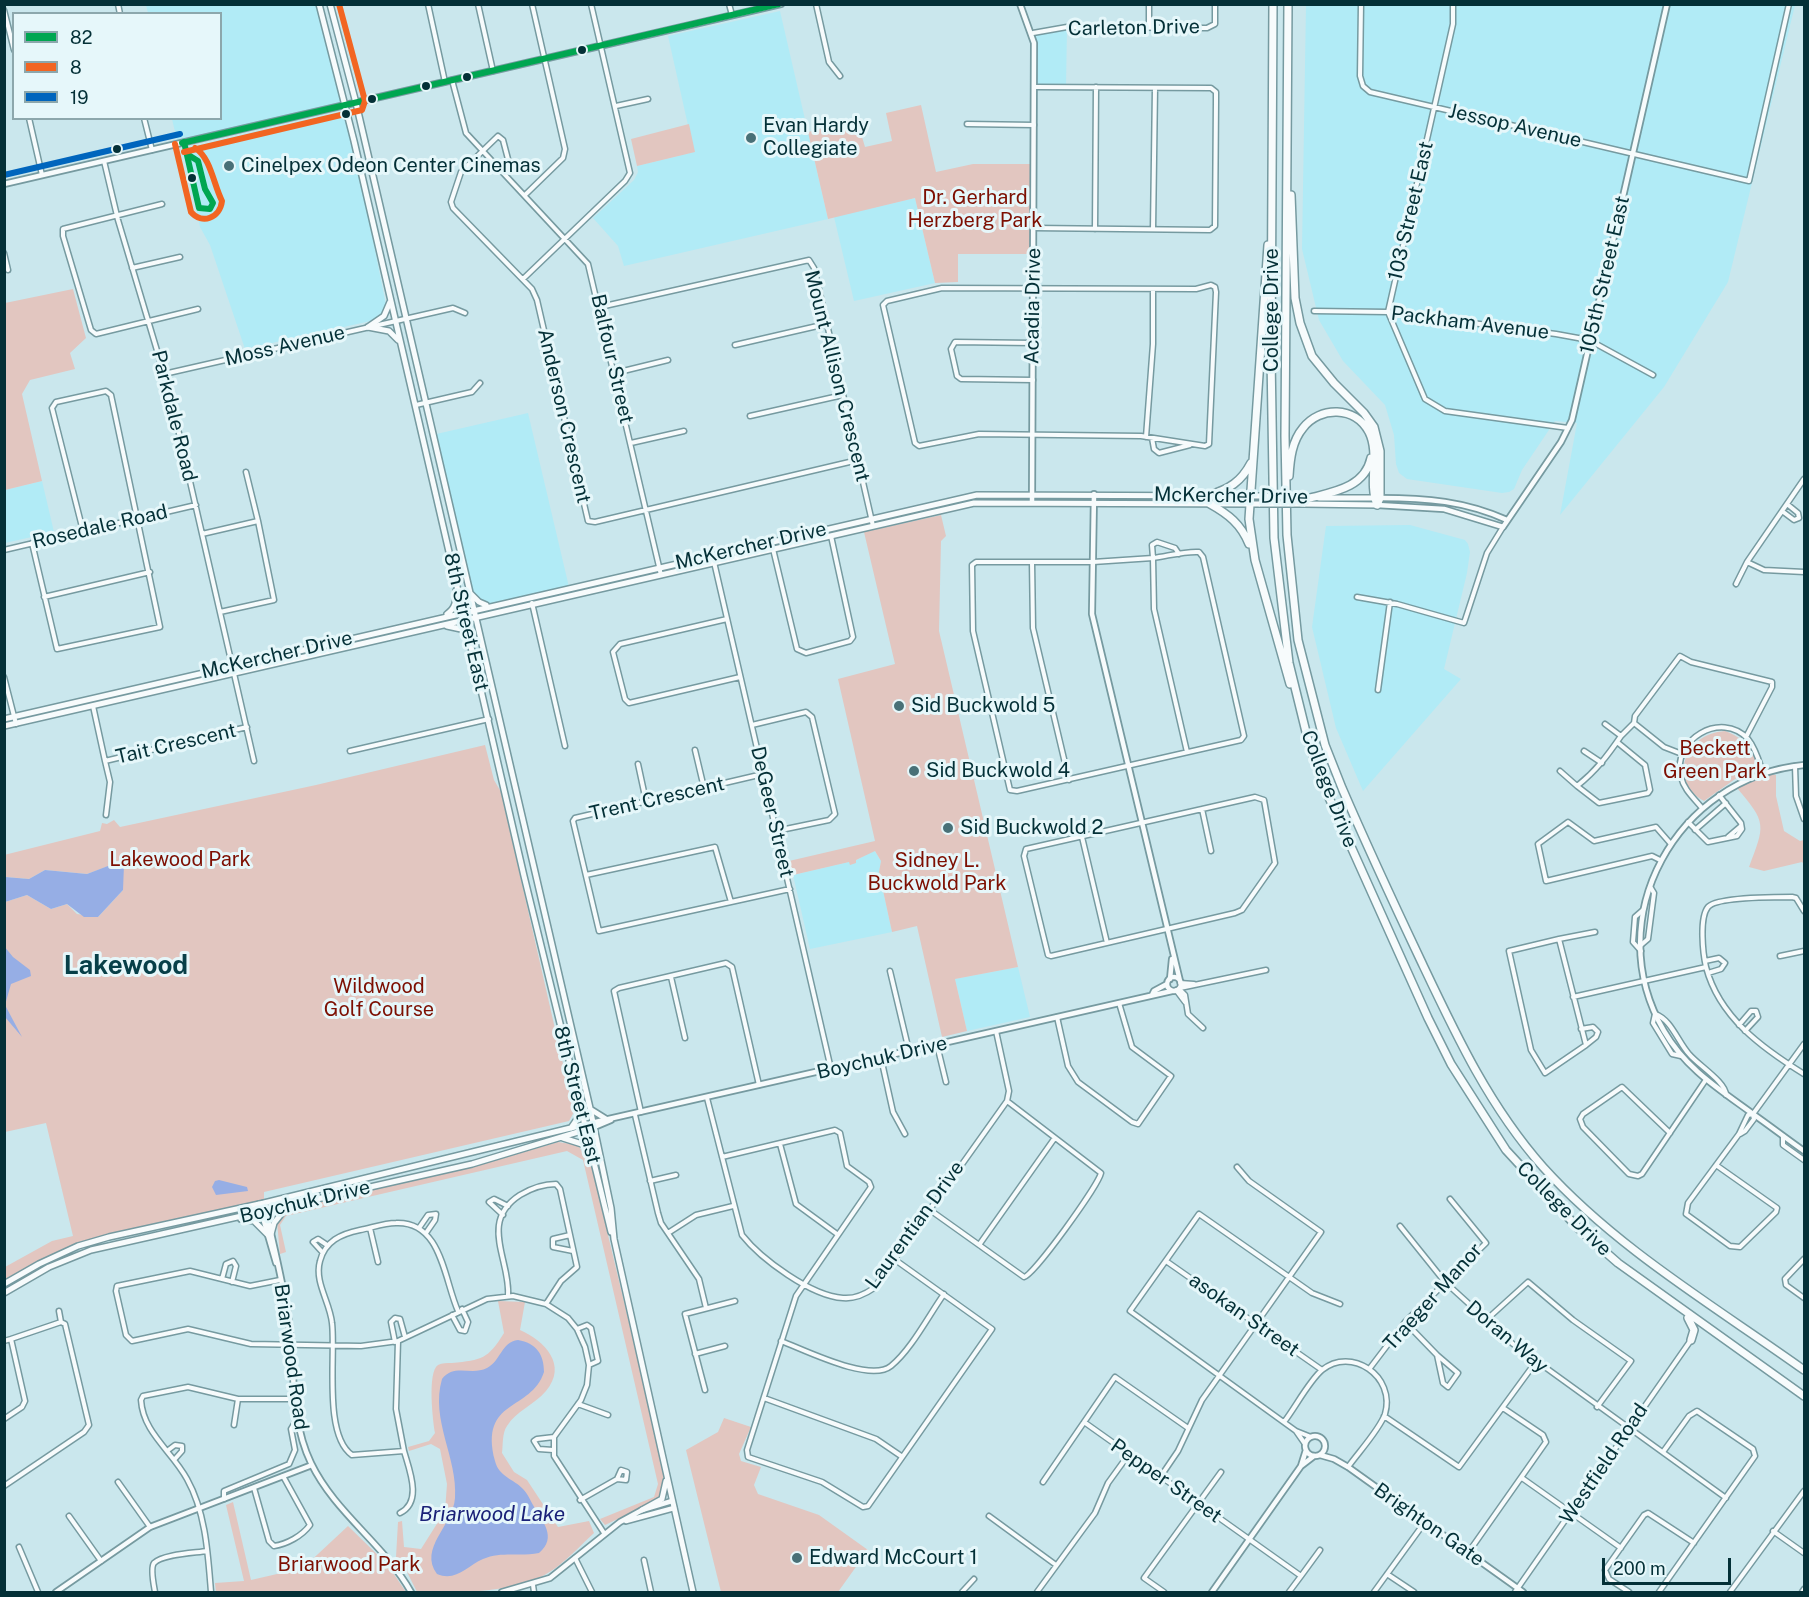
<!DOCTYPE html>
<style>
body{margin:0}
#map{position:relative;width:1809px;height:1597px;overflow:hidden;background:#cae7ed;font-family:"Public Sans",sans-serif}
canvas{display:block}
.frame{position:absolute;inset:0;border:6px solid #043037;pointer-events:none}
.legend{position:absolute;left:12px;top:12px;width:210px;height:108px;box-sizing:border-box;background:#e6f7fa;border:2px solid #8ca7ac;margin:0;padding:8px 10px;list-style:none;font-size:18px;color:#043037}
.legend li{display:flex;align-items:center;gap:12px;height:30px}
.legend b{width:30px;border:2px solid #8ca7ac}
.scale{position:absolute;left:1602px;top:1558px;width:129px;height:27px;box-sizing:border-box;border:3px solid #043037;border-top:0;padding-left:8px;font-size:18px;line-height:21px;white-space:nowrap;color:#043037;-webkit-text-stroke:4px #e6f7fa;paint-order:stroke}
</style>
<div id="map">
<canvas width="1809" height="1597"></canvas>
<div class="frame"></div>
<ul class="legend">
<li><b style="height:8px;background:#00a651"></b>82</li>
<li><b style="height:8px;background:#f26522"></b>8</li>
<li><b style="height:8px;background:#0065bd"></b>19</li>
</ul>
<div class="scale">200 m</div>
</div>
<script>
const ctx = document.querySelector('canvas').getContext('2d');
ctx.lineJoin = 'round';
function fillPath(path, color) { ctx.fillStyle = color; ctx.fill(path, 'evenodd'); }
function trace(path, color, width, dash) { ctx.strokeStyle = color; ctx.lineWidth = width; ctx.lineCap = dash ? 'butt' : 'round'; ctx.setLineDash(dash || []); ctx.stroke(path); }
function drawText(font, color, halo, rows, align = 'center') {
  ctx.font = font + ' "Public Sans",sans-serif'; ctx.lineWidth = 6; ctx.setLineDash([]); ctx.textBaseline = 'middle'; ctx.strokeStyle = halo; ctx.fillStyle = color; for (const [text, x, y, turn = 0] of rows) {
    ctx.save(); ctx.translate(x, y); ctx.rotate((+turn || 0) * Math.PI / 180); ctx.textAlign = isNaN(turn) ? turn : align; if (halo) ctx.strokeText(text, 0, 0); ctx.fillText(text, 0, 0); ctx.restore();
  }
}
const built = new Path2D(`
 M146,5H319L345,106L178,144L172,119L220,118V14L148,13Z
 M1306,5H1795L1728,282L1664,387L1560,515L1577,423L1555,421L1522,470L1514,489L1509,492L1502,493L1407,479L1399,473L1396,464L1394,435L1385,405L1343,361L1319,320L1302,249Z
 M780,11L828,219L624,266L618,246L593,218L634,180L638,172L637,166L694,152L668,36Z
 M1067,27L1066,87H1035L1033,33Z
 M347,110L386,305L384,312L375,320L245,349L210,245L200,227L182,149Z
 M915,198L935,283L854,301L834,217Z
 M528,413L569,587L488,605L479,602L468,590L432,435Z
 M42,481L54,532L5,543V490Z
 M1410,525L1465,540L1468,544L1470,552L1467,573L1444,669L1461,679L1363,791L1336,728L1312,627L1326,526Z
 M874,850L881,861L879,872L892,932L810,949L793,875L857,860Z
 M1018,967L1030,1017L967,1031L955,979Z`);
const green = new Path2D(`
 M921,105L936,172L973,164H1034V254H958V282L935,283L915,198L828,219L808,132L857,120L865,147L892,141L886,113Z
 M689,124L695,152L637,166L631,139Z
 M73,289L86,338L70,353L75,369L30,380L22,394L42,481L5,490V303Z
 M941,515L946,536L941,541L939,631L1018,967L955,979L967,1031L942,1037L917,926L892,932L879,872L881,861L875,851L856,860V863L850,865L849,862L793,875L789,861L875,841L838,679L895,664L864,532Z
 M1725,731C1744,738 1752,748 1758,767L1754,772L1738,777L1704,801C1668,781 1683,734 1725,731Z
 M485,745L494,780L501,792L574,1112L569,1121L264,1192V1203L78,1246L5,1284V1267L52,1241L73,1236L46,1123L5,1132V902L27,895L51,909L67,904L77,914L98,917L123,890L120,862L87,874L45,870L29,879L5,877L4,855L100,831L102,823L107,824L114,820L120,827L316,785Z
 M1771,774L1776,775V796L1784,831L1800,841L1804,840V864L1802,862L1764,871L1749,867C1765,825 1767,823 1737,788Z
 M558,1142L578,1145L592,1168L657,1440C659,1457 672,1487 656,1501L605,1525L600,1519L654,1497L658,1484L583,1160L567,1151L286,1216L280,1225L286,1252L280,1254L277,1222L293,1207L479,1165Z
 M498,1301L525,1302L520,1330C545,1341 568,1365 546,1391C534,1405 516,1411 507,1426C502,1433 503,1445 502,1453L514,1472L527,1480L558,1527L589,1521L594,1533C582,1544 570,1557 557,1567C520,1595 461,1592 417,1592L406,1570L396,1557L398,1522L402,1521L404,1547L421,1549L445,1511L447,1484L440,1449L431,1444L409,1451L408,1447L429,1441L435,1433C433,1422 427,1372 438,1365C442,1363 447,1363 452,1363C482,1360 488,1359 504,1333Z
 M724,1418L751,1427L739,1454L741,1461L761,1467L754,1485L758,1494L819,1515L868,1550L838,1592H721L686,1450L718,1432Z
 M233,1502L251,1580L303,1568L348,1526L387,1564L406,1592H216L215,1583L244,1581L226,1505Z`);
const water = new Path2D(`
 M121,861L124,865L123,890L98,917H84L67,904L51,909L27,895L5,902V877L29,879L45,870L87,874Z
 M4,946L13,957L30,970L31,976L11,984L5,1005L22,1037L5,1017Z
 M219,1180L247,1187L248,1191L216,1195L212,1187L215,1181Z
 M518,1340C536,1343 544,1354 544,1372C531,1412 479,1398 495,1461C499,1477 514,1479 523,1489C528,1494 530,1500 533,1505C542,1521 558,1537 539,1553C520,1557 502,1551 483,1559C467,1566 456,1582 437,1574C418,1548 453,1526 455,1498C458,1458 430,1420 442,1379C454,1363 471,1376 487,1368C501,1361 501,1342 518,1340Z`);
const minor = new Path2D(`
 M118,4L120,14
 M428,4L445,82
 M478,4L493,71
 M729,4L732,15
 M816,4L829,62L840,76
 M1361,4L1360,76L1363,86L1370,92L1749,181L1789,4
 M1453,4V24L1388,312L1425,399L1445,411L1568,428
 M4,10L14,50
 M1149,27V4
 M1033,33L1067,27L1207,28L1215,24V4
 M452,80L466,133L588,264L661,575
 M616,106L648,99
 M29,118L42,175
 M144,118L152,150
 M967,124L1034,125
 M104,161L118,220L170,394L254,761
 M504,173L509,163L503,140L498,136L461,172L451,202L453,208L532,289L537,300L588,521L595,522L858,460
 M525,195L563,158L565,149L532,4
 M162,204L63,229V236L91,330L96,334L198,309
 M1034,228L1210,230L1215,226L1216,101V92L1211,88L1035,87
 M1095,229L1096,87
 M1153,229L1155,88
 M4,253L8,270
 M132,268L180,257
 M523,279L625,181L630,173L591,4
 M1211,285L1215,287L1216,292L1209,444L1205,446L1141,436L979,434L919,446L915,443L883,305L887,301L942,288L1196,289Z
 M600,307L809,260L814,268L819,289L873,526
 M1314,311L1388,312L1556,334L1589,340L1653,375
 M735,345L826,324
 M615,373L668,360
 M164,374L453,308L465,313
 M1033,380L961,379L957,376L951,349L955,342L1033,343
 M416,405L472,392L480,383
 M750,416L843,395
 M1146,437L1153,344V289
 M1152,438L1154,449L1159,453L1190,445
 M631,443L684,431
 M246,472L258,521
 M1804,479L1747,562L1764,570L1804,572
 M1782,511L1794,520L1799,518L1798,513L1787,504
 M202,534L258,521L274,600L220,612
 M32,543L57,649L160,627L111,395L106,391L56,402L52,408L83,531
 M773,549L797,649L806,653L850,641L853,637L831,536
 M4,550L196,505
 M1179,554L1175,548L1157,542L1152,545L1153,558C1168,556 1185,551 1199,552L1203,557L1244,736L1241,740L1017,791L1010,790L973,631L972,565L976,562H1093L1153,558L1154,609L1187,752
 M714,562L831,1069
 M1032,562L1033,628L1069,780
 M1736,584L1747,562
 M44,597L150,572
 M1357,597L1397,604L1464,623L1487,553L1503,527
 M532,603L565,746
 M727,619L620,644L613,652L625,699L629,703L740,677
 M4,677L16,724
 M1378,690L1390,602
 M93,706L105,761L247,727
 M1605,724L1621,736
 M752,725L806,712L812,717L835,814L829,820L776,831
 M1617,742L1645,765L1650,790L1648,793L1599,803L1577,786C1596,771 1608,755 1621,736L1634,723
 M695,750L704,788
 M350,751L489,719
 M1584,751L1602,763
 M1682,754L1664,747L1634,723L1635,716L1680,656L1691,662L1772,682V687L1746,737
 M105,761L110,782L106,815
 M638,764L646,801
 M1795,766L1796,796L1804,819
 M1560,771L1577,786
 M763,774L575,818L573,821L599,931L790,889
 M1255,797L1264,800L1275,863L1242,910L1235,913L1051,956L1048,955L1024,856L1026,849Z
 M1702,808C1694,798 1684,790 1681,777C1671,740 1721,710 1748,739C1756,749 1759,761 1763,773
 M1202,809L1211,851
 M1688,822L1708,842L1737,836L1742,829L1741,823L1719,795
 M1695,830L1726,803
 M1082,837L1107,943
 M1728,837L1741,826
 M1660,860L1652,856L1546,881L1538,844L1568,822L1594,841L1656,827L1670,843
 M586,875L715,847L731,902
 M1559,939L1586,1045L1545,1073L1531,1050L1509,951Z
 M1559,939L1595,932
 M1641,945L1648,939L1654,893L1651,888
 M1641,951L1633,942L1635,917L1643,910
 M1780,956L1804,951
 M1705,961L1719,958L1725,963L1721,969L1708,973
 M1706,967C1719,1017 1762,1048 1804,1074
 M890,971L909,1051
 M671,977L685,1038
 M1180,983L1194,984
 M1180,988L1266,970
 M1179,989L1185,995L1188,1014L1203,1028
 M1176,990L1185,1002
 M1573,997L1706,967C1703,954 1699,918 1708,907C1716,897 1778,897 1792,897L1796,898L1804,911
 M1057,1017L1068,1066L1078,1082L1132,1122L1138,1124L1171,1076L1132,1047L1119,1003
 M1739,1025L1751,1011H1756L1758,1017L1745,1031
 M1581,1029L1593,1027L1598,1032L1596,1037L1586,1045
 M937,1045L946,1082
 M1681,1056L1672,1054L1653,1023L1655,1014C1671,1019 1678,1042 1689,1054C1698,1065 1726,1082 1726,1095
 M881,1058L893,1112L905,1134
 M707,1098L742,1235C761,1259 811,1296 843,1298C855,1299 864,1295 874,1288L1007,1101L1009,1091L996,1031
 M641,1112L614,991L619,988L726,963L732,967L759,1085
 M635,1115L658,1213L661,1223L699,1279L706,1308
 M1670,1133L1622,1087L1583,1114L1580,1119L1583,1127L1629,1174L1638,1176L1642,1174L1705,1081
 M1740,1134L1745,1131L1754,1119L1753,1115
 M1783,1136V1145L1804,1160
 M780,1144L796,1204L837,1234
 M722,1157L835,1130L840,1133L847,1166L869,1182L871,1187L796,1296L747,1450L748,1457L822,1482L863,1507L868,1506L992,1329L894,1259
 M1716,1165L1777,1208L1776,1212L1740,1247L1730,1246L1686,1214L1688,1203L1739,1134L1748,1115L1753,1114L1804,1044
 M650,1181L676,1175
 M930,1210L1024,1277C1034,1275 1098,1186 1101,1173L1007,1101
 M503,1215L489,1202L494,1199L508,1206
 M1400,1226L1445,1282L1513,1344L1726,1498
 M370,1228L378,1262
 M419,1228L428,1215L436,1214L435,1220L426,1233
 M668,1233L696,1215L733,1206
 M570,1235L553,1239V1247L573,1251
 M979,1245L1054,1139
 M323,1253L313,1242L318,1239L327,1245
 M1804,1259L1785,1279L1786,1285L1804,1298
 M1166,1261L1322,1370
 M222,1279L226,1264L233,1261L236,1266L232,1282
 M280,1280L250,1286L190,1271L117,1286L116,1291L126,1335L132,1341L188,1329L251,1344L361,1346L398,1341L487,1299L513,1296L546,1304L568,1318L577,1329L585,1347L589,1365L587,1385L581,1400L554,1437V1456L604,1533
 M508,1296C511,1261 478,1222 520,1195C530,1189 544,1184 556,1184L560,1189L577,1267L561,1281L546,1304
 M59,1311L61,1322
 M452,1315L460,1330L465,1331L468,1322L462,1309
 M1485,1321L1528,1282L1573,1320L1631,1361L1597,1407
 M1405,1322L1437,1355L1443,1383L1448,1387L1458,1373L1437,1355
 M577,1329L587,1325L591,1328L598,1361L589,1365
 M4,1341L11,1339
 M398,1341L396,1409L404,1451L352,1455C323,1435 336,1354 332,1323C330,1302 314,1282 320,1261C325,1241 341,1234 360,1230C371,1228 384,1223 396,1223C442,1221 444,1280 458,1311
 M781,1341C805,1350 870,1383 891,1366C911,1350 929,1315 944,1294
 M395,1342L391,1322L395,1318L400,1319L405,1337
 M695,1354L725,1346
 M1370,1368L1405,1322L1486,1243L1450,1199
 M705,1390L685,1314L735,1301
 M764,1398L876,1439L901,1456
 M578,1404L608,1415
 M1384,1416L1459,1467L1535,1363
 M4,1419L22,1407L25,1401L11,1339L61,1322L65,1324L89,1425L84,1432L4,1486
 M1084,1422L1301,1576L1289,1592
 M1284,1422C1295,1408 1309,1381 1322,1370C1351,1346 1396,1376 1385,1414C1380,1429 1358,1453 1348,1467
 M234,1425L238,1399
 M1296,1431L1305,1444
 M1311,1437L1296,1431L1130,1311L1199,1214L1312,1293L1340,1304
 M553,1450L539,1449L534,1441L537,1439L554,1437
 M167,1451L175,1445L182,1446V1451L174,1460
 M1161,1476L1178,1451L1202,1400L1321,1232L1249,1181L1237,1167
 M1522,1478L1621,1548
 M118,1482L150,1527
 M1043,1482L1115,1377L1188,1428
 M254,1488L269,1541L274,1546C287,1544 302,1536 310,1525L283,1476
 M224,1499V1491L289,1464L295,1450L291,1429L297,1419
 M580,1500L617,1479L626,1480L627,1472L621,1470L617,1479
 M400,1513C423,1502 409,1469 404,1451
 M69,1516L101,1561
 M989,1516L1056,1565
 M1773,1531L1804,1553
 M19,1547L38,1592
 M1468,1553L1546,1442L1543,1435L1503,1408
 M575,1558L592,1592
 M644,1560L651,1592
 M1387,1574L1414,1592
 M1301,1576L1320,1550
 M533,1585L534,1592
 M155,1592C154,1586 150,1568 154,1563C163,1554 195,1553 207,1551
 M211,1592C208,1555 206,1513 187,1479C172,1451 143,1433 141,1400L143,1396L188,1387L238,1399H295
 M962,1592L974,1579
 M1037,1592L1095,1513L1108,1483L1129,1454
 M1164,1592L1144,1578L1221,1472
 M1374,1592L1425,1522
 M1515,1592L1691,1340
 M1629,1592L1609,1579L1605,1570L1644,1515L1648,1513L1694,1543
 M1659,1592L1755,1456L1753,1449L1697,1411L1689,1416L1663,1452
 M1730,1592L1804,1491
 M1802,1592L1804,1589`);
const tertiary = new Path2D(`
 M1020,4L1034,43L1032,502
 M4,184L781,4
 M1094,494L1092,614L1180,981
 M1380,498C1426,498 1465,501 1507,520
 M1377,505L1444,509L1503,527L1561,442L1572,420L1667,4
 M1804,765C1677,777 1598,918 1664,1031C1686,1069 1719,1089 1753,1114C1770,1126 1787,1139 1804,1151
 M1167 984a7 7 0 1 1 14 0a7 7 0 1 1-14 0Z
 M1170,979L1172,959
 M1152,995L1154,991L1167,984
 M591,1123L1172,991
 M592,1128L611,1120
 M264,1203C272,1238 281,1274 287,1310C296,1360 288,1415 311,1463C335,1513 384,1544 411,1592
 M259,1204L276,1263
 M1305 1446a10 10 0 1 1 20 0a10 10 0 1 1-20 0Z
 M1320,1455L1334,1459L1348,1467L1523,1592
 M1301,1466L1314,1456
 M626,1521L674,1508
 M56,1592L150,1527L312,1465
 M502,1592L550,1578L620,1522L642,1510L672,1501
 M1212,1592L1301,1466L1306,1450`);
const secondary = new Path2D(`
 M319,4L354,141L524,876L611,1232
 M330,4L356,103L590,1108L611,1208L614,1239L693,1592
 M368,327L389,331L398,340
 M368,327L384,316L390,302
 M1319,498H1379
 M1304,504L1377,505
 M470,593L479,602L486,605
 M447,614C456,608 456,601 456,591
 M447,626L461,629L470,638
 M4,719L977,495L1261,496
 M4,726L974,503L1260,504
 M590,1109L606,1119
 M571,1128L582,1112
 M563,1138L585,1145L589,1151
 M241,1219L254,1221L268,1235
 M271,1234L274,1223L286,1208
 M4,1284L39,1264L78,1246L109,1237L264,1203L587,1124
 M4,1293L49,1267L91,1250L472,1164L588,1129
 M642,1510L662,1499L666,1481`);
const motorway = new Path2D(`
 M1273,4L1271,357L1274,538L1289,663L1308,740L1322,782L1428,1018L1451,1064L1506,1150L1578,1228L1618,1263L1804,1396
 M1288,4L1285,436L1287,535L1298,640L1325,745L1342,788C1367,846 1394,904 1421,961C1456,1035 1489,1106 1543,1167C1617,1249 1716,1307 1804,1370
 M1291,195L1295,298L1300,323L1312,356L1334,383L1364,413L1374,427L1380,451V498L1377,505
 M1268,245L1249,519L1255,560L1290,684
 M1289,476C1290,459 1292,441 1303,428C1320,406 1355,406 1369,432C1380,454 1368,482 1377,505
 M1210,495C1229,489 1241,482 1251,463
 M1310,498C1334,492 1365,487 1371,458
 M1210,504C1228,514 1241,524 1249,544
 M1688,1318L1694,1330L1691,1340`);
const secondaryBridge = new Path2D(`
 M1261,496L1304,497
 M1260,504H1304`);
const bus1 = new Path2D(`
 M184,142L199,208L210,209L213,203L205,189L198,161L187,154
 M182,143L779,4`);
const bus2 = new Path2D(`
 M175,144L191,212C202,225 220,218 222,201C213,183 211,158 195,148
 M184,152L362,110L365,101L339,4`);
const bus3 = new Path2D(`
 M4,175L180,134`);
const markers = [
 [582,50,5,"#043037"],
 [467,77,5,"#043037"],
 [426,86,5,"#043037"],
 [372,99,5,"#043037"],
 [346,114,5,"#043037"],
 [751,138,6,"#497077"],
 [117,149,5,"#043037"],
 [229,166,6,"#497077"],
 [192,178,5,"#043037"],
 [899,706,6,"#497077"],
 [914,771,6,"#497077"],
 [948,828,6,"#497077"],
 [797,1558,6,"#497077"]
];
const streetNames = [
 ["Carleton Drive",1134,28,-1],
 ["Jessop Avenue",1515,126,13],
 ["103 Street East",1411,211,-77],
 ["105th Street East",1605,275,-77],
 ["Acadia Drive",1033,306,-89],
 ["College Drive",1272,310,-90],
 ["Packham Avenue",1470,323,7],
 ["Moss Avenue",285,346,-13],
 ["Balfour Street",612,359,77],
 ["Mount Allison Crescent",837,376,76],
 ["Parkdale Road",174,416,76],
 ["Anderson Crescent",564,416,77],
 ["McKercher Drive",1231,496,1],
 ["Rosedale Road",100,527,-13],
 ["McKercher Drive",751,546,-13],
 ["8th Street East",466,622,77],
 ["McKercher Drive",277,655,-13],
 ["Tait Crescent",176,744,-13],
 ["College Drive",1329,789,69],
 ["Trent Crescent",657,799,-13],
 ["DeGeer Street",772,812,77],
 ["Boychuk Drive",882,1058,-13],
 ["8th Street East",577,1095,76],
 ["Boychuk Drive",305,1202,-13],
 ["College Drive",1564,1209,45],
 ["Laurentian Drive",915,1225,-54],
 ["Traeger Manor",1433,1297,-48],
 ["asokan Street",1244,1315,35],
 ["Doran Way",1507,1337,40],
 ["Briarwood Road",291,1357,82],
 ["Westfield Road",1604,1464,-56],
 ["Pepper Street",1166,1481,35],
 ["Brighton Gate",1429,1525,35]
];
const poiNames = [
 ["Evan Hardy",763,126],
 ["Collegiate",763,149],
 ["Cinelpex Odeon Center Cinemas",241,166],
 ["Sid Buckwold 5",911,706],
 ["Sid Buckwold 4",926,771],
 ["Sid Buckwold 2",960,828],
 ["Edward McCourt 1",809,1558]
];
const parkNames = [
 ["Dr. Gerhard",975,198],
 ["Herzberg Park",975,221],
 ["Beckett",1715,749],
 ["Green Park",1715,772],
 ["Lakewood Park",180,860],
 ["Sidney L.",937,861],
 ["Buckwold Park",937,884],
 ["Wildwood",379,987],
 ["Golf Course",379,1010],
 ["Briarwood Park",349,1565]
];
const waterNames = [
 ["Briarwood Lake",492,1515]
];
const districtNames = [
 ["Lakewood",126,966]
];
fillPath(built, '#b1ebf6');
fillPath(green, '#e2c6c0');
fillPath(water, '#96aee5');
trace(minor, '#769aa0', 7);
trace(tertiary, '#769aa0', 8);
trace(secondary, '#769aa0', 8);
trace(motorway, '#769aa0', 10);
trace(minor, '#f7fbfc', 4);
trace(tertiary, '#f7fbfc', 4.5);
trace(secondary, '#f7fbfc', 5);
trace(motorway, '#f7fbfc', 7);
trace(secondaryBridge, '#769aa0', 8, []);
trace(secondaryBridge, '#f7fbfc', 5);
trace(bus1, '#00a651', 6);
trace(bus2, '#f26522', 6);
trace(bus3, '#0065bd', 6);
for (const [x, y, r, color] of markers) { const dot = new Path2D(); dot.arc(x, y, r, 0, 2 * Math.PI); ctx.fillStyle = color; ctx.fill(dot); trace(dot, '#e6f7fa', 2); }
drawText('20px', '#043037', '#e6f7fa', streetNames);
drawText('20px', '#043037', '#e6f7fa', poiNames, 'left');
drawText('20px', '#7d0f02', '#e6f7fa', parkNames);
drawText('italic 21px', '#1a2178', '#e6f7fa', waterNames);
drawText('bold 26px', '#073f48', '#e6f7fa', districtNames);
</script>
